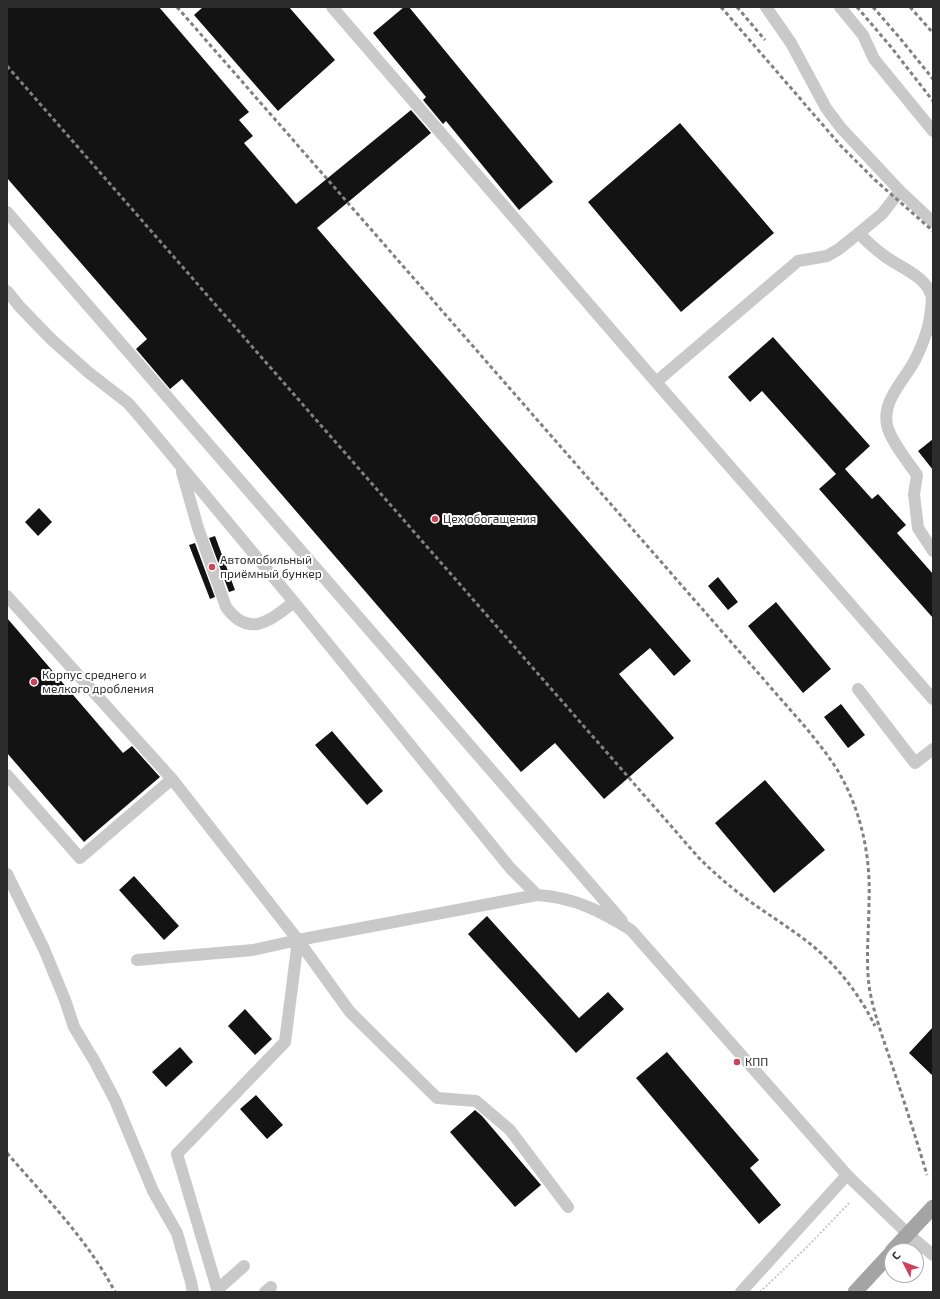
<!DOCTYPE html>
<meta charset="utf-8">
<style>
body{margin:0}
#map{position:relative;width:940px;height:1299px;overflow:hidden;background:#fff;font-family:"Exo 2",sans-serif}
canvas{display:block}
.frame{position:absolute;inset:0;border:8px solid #2c2c2c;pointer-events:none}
.north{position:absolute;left:884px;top:1243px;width:40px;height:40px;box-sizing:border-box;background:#fff;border:1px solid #ababab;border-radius:50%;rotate:312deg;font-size:11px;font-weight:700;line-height:16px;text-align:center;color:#2c2c2c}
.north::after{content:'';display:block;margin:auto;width:14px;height:18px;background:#ce4358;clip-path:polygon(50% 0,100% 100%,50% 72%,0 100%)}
</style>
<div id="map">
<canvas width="940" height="1299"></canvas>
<div class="frame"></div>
<div class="north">С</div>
</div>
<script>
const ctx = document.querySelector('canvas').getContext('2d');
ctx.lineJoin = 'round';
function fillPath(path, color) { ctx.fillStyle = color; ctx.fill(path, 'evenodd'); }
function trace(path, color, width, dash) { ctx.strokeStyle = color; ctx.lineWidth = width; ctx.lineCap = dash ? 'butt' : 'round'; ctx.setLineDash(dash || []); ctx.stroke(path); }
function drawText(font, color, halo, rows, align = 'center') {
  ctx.font = font + ' "Exo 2",sans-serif'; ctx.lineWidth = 4; ctx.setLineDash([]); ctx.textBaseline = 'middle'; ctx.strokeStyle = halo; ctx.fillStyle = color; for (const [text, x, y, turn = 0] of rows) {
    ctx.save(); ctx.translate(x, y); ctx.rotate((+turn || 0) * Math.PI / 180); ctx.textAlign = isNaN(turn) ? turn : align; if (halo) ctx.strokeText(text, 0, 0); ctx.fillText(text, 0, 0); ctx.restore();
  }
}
const building = new Path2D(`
 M7,7H159L249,112L239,120L253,136L244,143L296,204L411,110L431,133L317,228L691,661L674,676L650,648L619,674L674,738L604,799L555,743L521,772L182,379L170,389L136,349L147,339L7,178Z
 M203,7H289L335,60L278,111L194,15Z
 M404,7H409L553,182L519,210L446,121L443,124L423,100L426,97L373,33Z
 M680,123L774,233L681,312L588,202Z
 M773,337L870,446L845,469L872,499L878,494L906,525L897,533L933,574V618L819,489L836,474L762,391L750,402L728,377Z
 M933,439V470L918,451Z
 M39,508L52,522L38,536L25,522Z
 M215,536L235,590L229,592L209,538Z
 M195,543L215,597L210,599L189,545Z
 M718,577L738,602L728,610L708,586Z
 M776,602L831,669L803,693L748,626Z
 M7,618L123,753L132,746L160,777L84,842L7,753Z
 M841,704L865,735L848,748L824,717Z
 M332,731L383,791L367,805L315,745Z
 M765,780L825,850L774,893L715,823Z
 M134,876L179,926L164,940L119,890Z
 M487,916L579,1018L608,992L624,1009L576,1053L468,934Z
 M245,1009L272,1039L255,1055L228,1026Z
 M933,1027V1076L909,1053Z
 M180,1047L193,1062L166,1087L152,1072Z
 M667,1052L759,1160L750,1168L781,1205L759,1224L636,1078Z
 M256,1095L283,1125L267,1139L240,1109Z
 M475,1110L482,1116L541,1185L515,1207L450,1132Z`);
const path = new Path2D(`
 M760,1292L811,1243L850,1202`);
const minor = new Path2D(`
 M332,7L656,382L933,699
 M766,7L791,43L826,108L841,128L900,191L933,222
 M840,7L863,35L874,59L933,131
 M7,212L622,921
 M859,233L882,214L900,191
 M7,291L20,307L51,339L88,372L128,403L141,418L294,602L511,869L537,895
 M656,382L798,261L827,256L839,249L859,233C867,242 876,250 886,257C900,267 921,275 929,290C932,295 932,303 931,308C930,326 923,344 915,360C904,381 882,400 887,425C890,440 908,462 917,475L914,494L918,528L933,551
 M182,472L198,528L226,607C249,639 271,620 294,602
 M7,596L172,779L298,940L350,1012L437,1098L476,1101L510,1130L568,1207
 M858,689L915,763L933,749
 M7,775L80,858L172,779
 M7,874L44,949L65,1000L74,1027L95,1062L115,1100L153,1191L177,1233L191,1282L193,1292
 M137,960L253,950L298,940L537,895C573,897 601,911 631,930L847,1175L908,1234L933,1255
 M217,1290L244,1266
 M218,1292L177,1154L285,1042L298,940
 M265,1292L271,1287
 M741,1292L847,1175`);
const major = new Path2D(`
 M892,1251L933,1207
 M855,1292L892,1252`);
const rail = new Path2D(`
 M177,7L807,729C818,743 829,756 838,771C861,810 871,856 869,902C869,932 865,962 870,992C875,1017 884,1041 892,1065C904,1101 916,1138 927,1175
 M721,7L841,146L875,180L933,231
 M737,7L765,40
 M857,7L891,47L933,101
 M873,7L899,37L933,79
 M910,7L933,33
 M7,66L699,858C716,875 735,891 755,905C775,919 796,932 814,947C839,968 861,997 875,1026
 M7,1153C45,1197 88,1240 115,1292`);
const markers = [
 [435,519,4,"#ce4358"],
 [212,567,4,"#ce4358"],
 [34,682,4,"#ce4358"],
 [737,1062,4,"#ce4358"]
];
const poiNames = [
 ["Цех обогащения",443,519],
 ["Автомобильный",220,560],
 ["приёмный бункер",220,574],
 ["Корпус среднего и",42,675],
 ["мелкого дробления",42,689],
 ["КПП",745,1062]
];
fillPath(building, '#131313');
trace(path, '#c9c9c9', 2, [2, 2]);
trace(minor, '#c9c9c9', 12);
trace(major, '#a4a4a4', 15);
trace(rail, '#818181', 3, [4, 3]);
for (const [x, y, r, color] of markers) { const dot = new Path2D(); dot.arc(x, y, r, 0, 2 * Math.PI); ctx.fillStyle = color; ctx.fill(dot); trace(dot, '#fff', 1.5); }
drawText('12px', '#2c2c2c', '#fff', poiNames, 'left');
</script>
